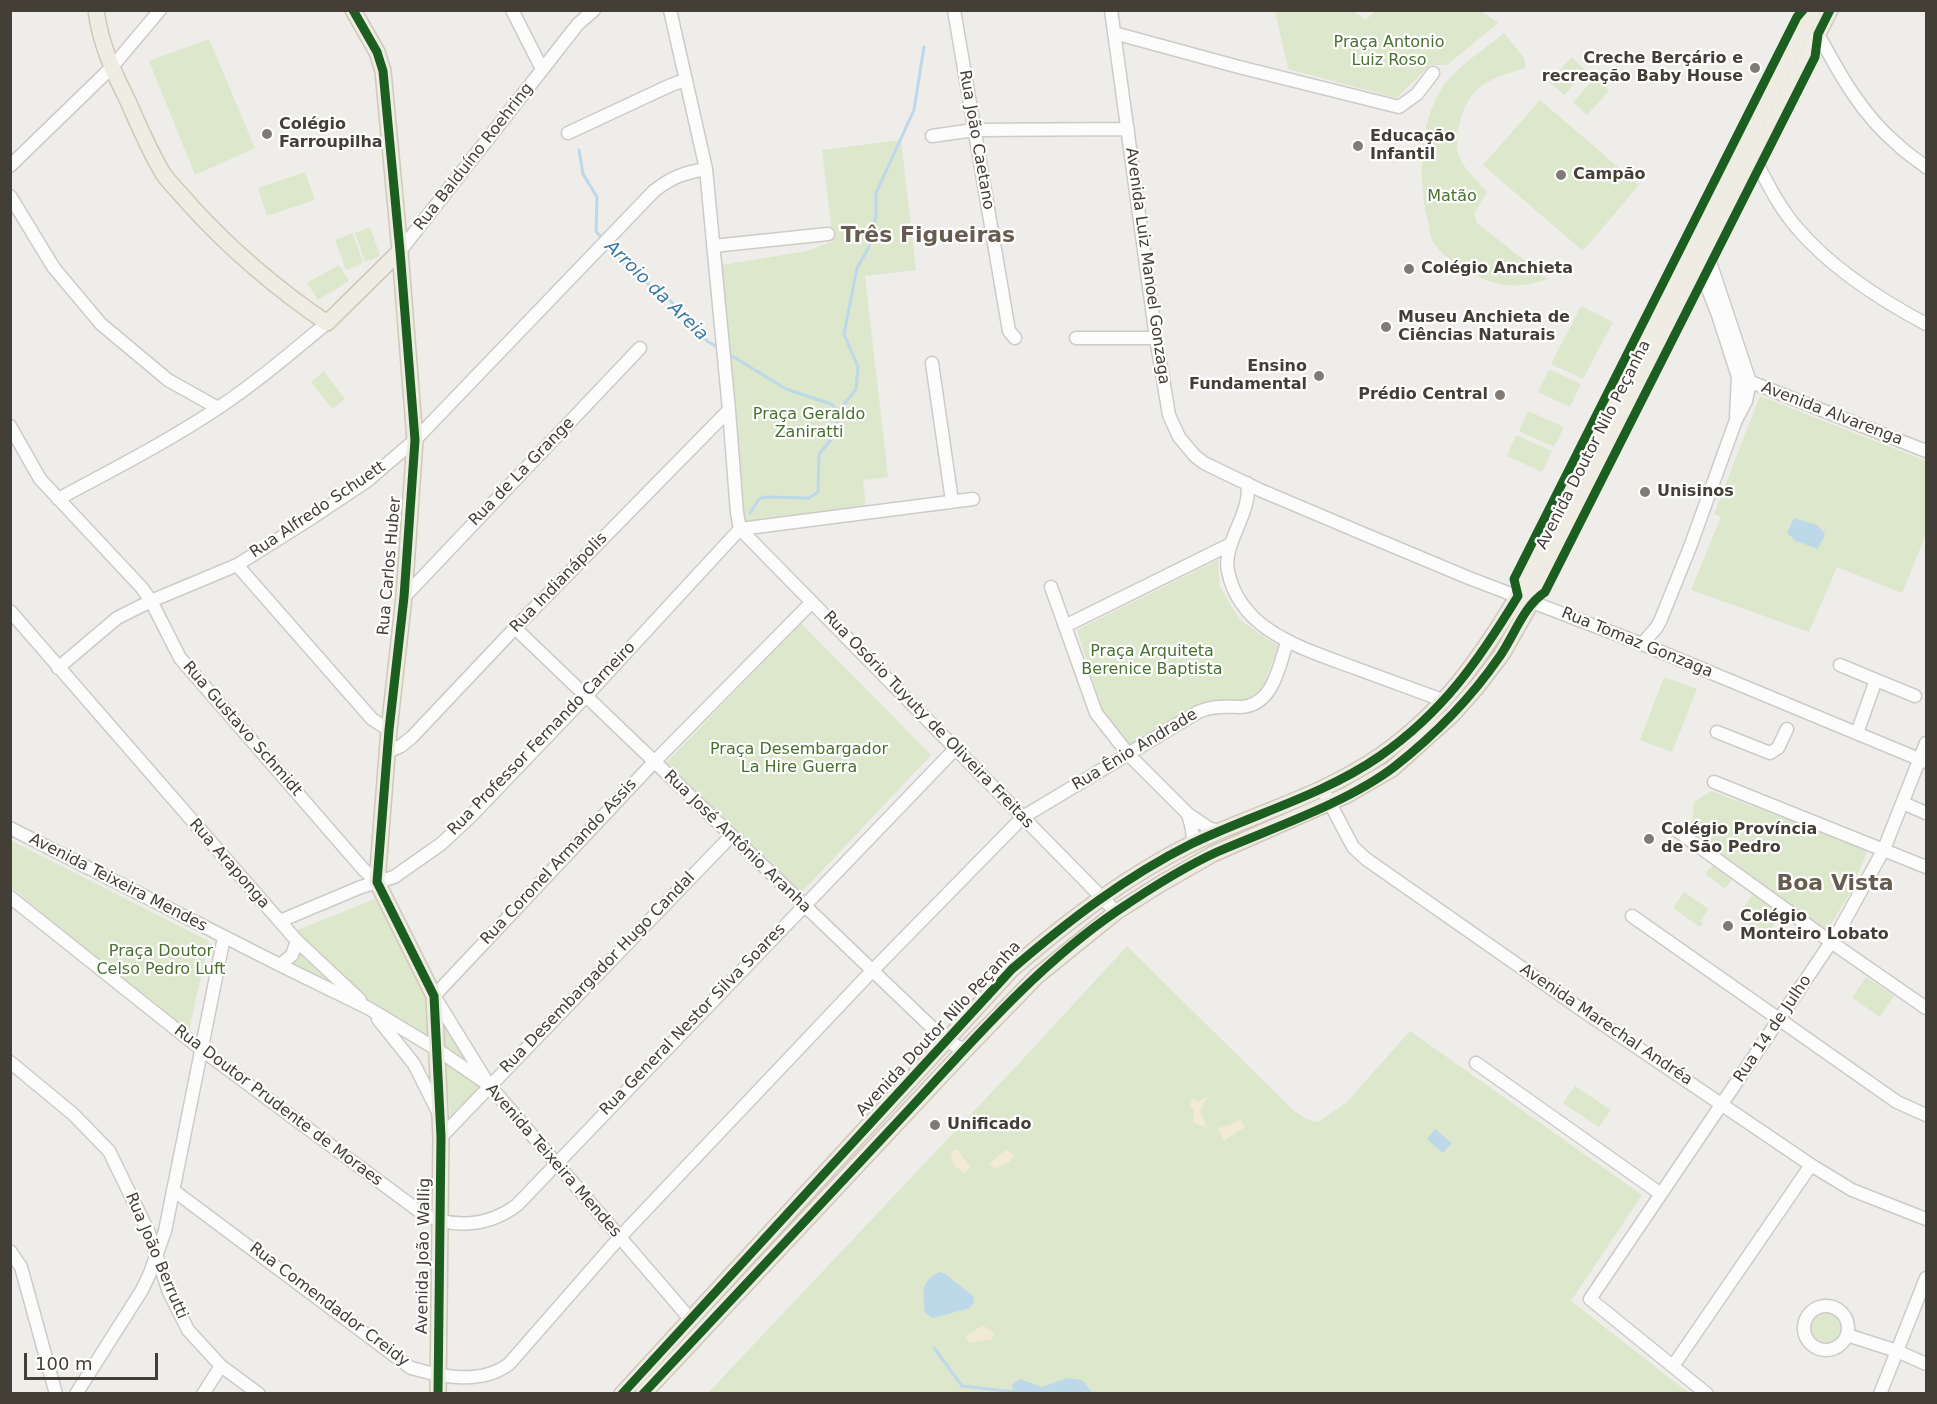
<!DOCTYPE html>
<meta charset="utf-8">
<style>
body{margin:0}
#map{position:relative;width:1937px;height:1404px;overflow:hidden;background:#efedea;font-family:"DejaVu Sans",sans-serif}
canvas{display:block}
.frame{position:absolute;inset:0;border:12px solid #443f36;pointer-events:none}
.scale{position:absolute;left:24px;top:1353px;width:134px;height:27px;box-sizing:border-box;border:3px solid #443f36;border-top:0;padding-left:8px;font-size:18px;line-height:21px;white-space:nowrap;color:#443f36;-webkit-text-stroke:4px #fff;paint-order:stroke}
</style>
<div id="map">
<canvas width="1937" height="1404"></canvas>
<div class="frame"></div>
<div class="scale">100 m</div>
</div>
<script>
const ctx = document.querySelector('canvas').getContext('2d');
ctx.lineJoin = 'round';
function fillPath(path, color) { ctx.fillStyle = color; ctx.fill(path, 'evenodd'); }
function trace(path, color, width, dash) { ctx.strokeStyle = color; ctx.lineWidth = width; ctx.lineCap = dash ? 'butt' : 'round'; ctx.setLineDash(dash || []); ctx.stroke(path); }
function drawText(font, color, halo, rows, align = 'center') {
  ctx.font = font + ' "DejaVu Sans",sans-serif'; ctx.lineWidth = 4.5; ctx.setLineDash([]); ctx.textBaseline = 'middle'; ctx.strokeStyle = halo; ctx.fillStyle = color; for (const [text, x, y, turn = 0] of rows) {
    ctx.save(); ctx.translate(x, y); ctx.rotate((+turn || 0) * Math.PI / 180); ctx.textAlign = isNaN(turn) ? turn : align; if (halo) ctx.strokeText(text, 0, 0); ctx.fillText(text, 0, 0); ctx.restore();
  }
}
const green = new Path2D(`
 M1275,11H1353L1366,20L1375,11H1481L1498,23L1447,65H1431L1396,98L1288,69Z
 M1504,33L1525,59V68C1511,73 1496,76 1483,85C1464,96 1452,135 1459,156C1464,170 1478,181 1487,192L1474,214L1477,223L1548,279C1534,283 1522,287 1507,285C1485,284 1446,262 1434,243C1430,238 1429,228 1428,221C1418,179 1418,126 1442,88C1455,68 1485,49 1504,33Z
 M209,39L255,148L195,175L149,61Z
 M1572,57L1586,71L1564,95L1549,82Z
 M1595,77L1609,91L1587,115L1573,102Z
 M1540,100L1639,185L1583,251L1483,165Z
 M901,140L916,270L865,276L888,477L863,480L866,507L745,524L722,265L807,251L833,241L822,150Z
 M305,172L315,200L267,216L258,188Z
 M370,227L380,256L365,262L355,233Z
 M353,233L363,263L346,270L335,240Z
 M339,265L349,281L318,300L307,283Z
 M1581,306L1613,322L1583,379L1551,364Z
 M1549,369L1581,384L1570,407L1538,392Z
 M324,371L345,399L332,409L311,382Z
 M1760,396L1926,461V534L1902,593L1837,567L1809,632L1691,590L1721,517L1714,514Z
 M1528,411L1564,427L1554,447L1519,431Z
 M1516,435L1552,451L1542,472L1507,456Z
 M1218,560L1219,585L1240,620L1278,646L1263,688L1254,696L1243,701L1219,700L1200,705L1130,749L1102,709L1077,630Z
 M801,623L931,755L801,893L665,764Z
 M1664,677L1697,689L1672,752L1640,740Z
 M1711,791L1868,849L1851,892L1827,930L1691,833L1694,802Z
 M10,840L209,941L188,1035L11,887Z
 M1715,862L1734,877L1725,889L1705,874Z
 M1684,892L1709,909L1700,921L1703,923L1700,927L1673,908Z
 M1754,892L1783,911L1764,940L1747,928L1749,924L1737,918Z
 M375,899L427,995L431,1040L362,1001L295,931Z
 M1127,946L1294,1111L1306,1119L1318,1122L1346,1103L1410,1031L1642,1195L1571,1301L1689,1393L707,1394L1023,1059Z
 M301,947L336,985L292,963Z
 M1866,977L1894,996L1880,1017L1852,998Z
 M438,1007L481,1076L441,1048Z
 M443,1055L482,1087L451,1120Z
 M1575,1086L1611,1110L1599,1127L1563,1103Z
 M1810 1328a17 17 0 1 1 34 0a17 17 0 1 1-34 0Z`);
const sand = new Path2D(`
 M1209,1096L1200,1109L1207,1128L1193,1122L1194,1111L1189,1105L1194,1098L1197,1102Z
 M1240,1119L1245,1127L1224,1141L1218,1128L1231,1125Z
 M957,1149L970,1167L965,1174L953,1164L951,1152Z
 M1006,1150L1014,1154L1010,1162L994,1169L989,1163Z
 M983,1325L994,1334L992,1339L969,1343L966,1336Z`);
const water = new Path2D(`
 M1794,518L1817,525L1825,534L1818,549L1796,541L1787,533Z
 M1435,1129L1452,1143L1443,1153L1427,1139Z
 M940,1272L945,1274L973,1296L974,1302L970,1308L933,1318L925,1313C923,1293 919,1281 940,1272Z
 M1067,1378L1082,1380L1093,1393H1014L1012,1385L1020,1379L1042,1387Z`);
const stream = new Path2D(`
 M579,150L583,174L597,197L596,231L604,241
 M608,246L636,276L663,293L707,341L719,348
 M727,353L786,389L831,404L839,411L834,436L819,454L818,492L809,498L765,497L759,499L750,513
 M839,411L856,389L858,367L844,334L857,268L869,247L876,216V193L914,110L924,47
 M934,1348L962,1386L1015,1392`);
const minor = new Path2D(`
 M512,10L542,69
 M670,10L706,169L729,410L737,513L740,529
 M954,10L1009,331L1015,338
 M1111,10L1156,338L1169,415L1179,437L1195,456L1204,463L1260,490L1371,537L1469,578L1642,644L1926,762
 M1114,33L1239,67L1399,107L1417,94L1433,73
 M1818,34C1839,73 1862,115 1897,144C1906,153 1917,160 1926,167
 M568,133L671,85L685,80
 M932,136L974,130L1128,129
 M1755,159C1767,183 1780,209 1798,229C1832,269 1881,300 1926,324
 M10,166L112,67L160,10
 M10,196L54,268L101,324L168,380L218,408
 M713,246L828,234
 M400,251L578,24L594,10
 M1687,277H1695L1705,282L1717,312L1738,377L1736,416
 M1076,338H1156
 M932,363L952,501
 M1738,377L1926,451
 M10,426L40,479L142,588L151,601L180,658L364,870L377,882
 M1247,483C1253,512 1222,543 1228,571C1240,632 1305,649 1355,668C1385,679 1415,690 1445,701
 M58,499C112,470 167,442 218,408C257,382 292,352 327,323
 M740,529L1116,912
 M740,529L973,499
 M237,565L372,719L389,730
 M1051,587L1096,713L1129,755L1188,814L1210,829L1222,831
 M404,597L640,348
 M10,611L297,941L360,1000
 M1065,626L1231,544
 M515,628L946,1041L965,1050
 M1642,644L1657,627L1661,619L1690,547L1736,420L1746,401L1750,382L1707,253
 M1840,665L1876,680L1857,733
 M58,668L117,618L151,601L237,565L307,521L367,481L415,440L654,191C672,177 683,173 706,169
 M1876,680L1915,696
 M1717,732L1770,753L1778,748L1787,729
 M387,752L401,746L412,737L515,628L729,410
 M1714,782L1926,867
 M1322,788L1353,847L1366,859L1582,1010L1811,1165L1852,1190L1926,1219
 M1903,803L1926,813
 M1188,814L1192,829L1193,843
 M10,828L280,965L368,1008L438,1050L489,1085L691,1320
 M1676,830L1831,942L1926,1008
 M10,897L202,1050L419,1211C450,1230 488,1227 517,1205L956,748
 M1632,916L1897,1102L1926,1115
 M280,921L361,887L394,877L441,844L470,817L586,696L740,529
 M280,965L292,955L297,941
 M378,1019L414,1064L438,1112
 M10,1062L73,1114L109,1151L149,1233L169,1292L188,1330L221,1366L259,1394
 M1476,1063L1661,1194
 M487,1082L434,996L654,762L812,602
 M441,1137L731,836
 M173,1190L411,1368C443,1377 481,1385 509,1364L620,1237L872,971L1023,817L1198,712C1213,705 1225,707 1240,707C1273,706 1279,667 1287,642
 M10,1251L21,1267L56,1394
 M1804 1328a22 22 0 1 1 44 0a22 22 0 1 1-44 0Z
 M1847,1335L1897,1351L1926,1364
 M1673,1366L1811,1165
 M76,1394L142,1290L150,1273L165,1231L224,937
 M203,1394L221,1366
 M1707,1394L1590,1299L1840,929L1884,849L1926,743
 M1880,1394L1926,1278`);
const major = new Path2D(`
 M96,10C100,42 112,69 126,97C138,123 149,151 164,175C172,186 183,196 191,206C232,251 277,289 327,323L400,251
 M353,10L377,52L383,71L400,251L415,440L404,597L389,730L377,882L434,996L441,1137L438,1394
 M622,1394L1012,969C1068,921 1125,877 1191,844C1253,814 1322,796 1380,756C1443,712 1479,660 1518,596L1813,10
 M643,1394L965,1050L1037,976L1116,912L1162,883L1213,854L1347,795L1392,769L1452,715L1476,688L1502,654L1532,601L1830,10`);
const cycleway = new Path2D(`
 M353,10L377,52L383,71L400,251L415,440L404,597L389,730L377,882L434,996L441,1137L438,1394
 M1518,596L1514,579L1797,17L1803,10
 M622,1394L1012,969C1068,921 1125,877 1191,844C1253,814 1322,796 1380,756C1443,712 1479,660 1518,596
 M643,1394C731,1301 817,1208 904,1115C970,1044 1036,966 1117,911C1145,892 1186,866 1217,852C1272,828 1347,803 1394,767C1435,735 1471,698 1500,656C1515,634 1523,607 1545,592L1815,57L1818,34L1830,10`);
const markers = [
 [1755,68,6,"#807c75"],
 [267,134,6,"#807c75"],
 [1358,146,6,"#807c75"],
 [1561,175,6,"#807c75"],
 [1409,269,6,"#807c75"],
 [1386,327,6,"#807c75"],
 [1319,376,6,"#807c75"],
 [1500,395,6,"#807c75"],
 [1645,492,6,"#807c75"],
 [1649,839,6,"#807c75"],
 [1728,926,6,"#807c75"],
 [935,1125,6,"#807c75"]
];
const parkNames = [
 ["Praça Antonio",1389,43],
 ["Luiz Roso",1389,61],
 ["Matão",1452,197],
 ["Praça Geraldo",809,415],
 ["Zaniratti",809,433],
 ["Praça Arquiteta",1152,652],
 ["Berenice Baptista",1152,670],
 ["Praça Desembargador",799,750],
 ["La Hire Guerra",799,768],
 ["Praça Doutor",161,952],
 ["Celso Pedro Luft",161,970]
];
const poiNames = [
 ["Creche Berçário e",1743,59,"right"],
 ["recreação Baby House",1743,77,"right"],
 ["Colégio",279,125],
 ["Farroupilha",279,143],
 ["Educação",1370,137],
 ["Infantil",1370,155],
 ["Campão",1573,175],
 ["Colégio Anchieta",1421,269],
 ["Museu Anchieta de",1398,318],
 ["Ciências Naturais",1398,336],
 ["Ensino",1307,367,"right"],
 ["Fundamental",1307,385,"right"],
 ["Prédio Central",1488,395,"right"],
 ["Unisinos",1657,492],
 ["Colégio Província",1661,830],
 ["de São Pedro",1661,848],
 ["Colégio",1740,917],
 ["Monteiro Lobato",1740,935],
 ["Unificado",947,1125]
];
const streetNames = [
 ["Rua João Caetano",976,140,80],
 ["Rua Balduíno Roehring",474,157,-52],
 ["Avenida Luiz Manoel Gonzaga",1147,266,82],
 ["Avenida Alvarenga",1832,414,21],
 ["Avenida Doutor Nilo Peçanha",1594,445,-63],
 ["Rua de La Grange",522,472,-46],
 ["Rua Alfredo Schuett",318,510,-34],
 ["Rua Carlos Huber",390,566,-85],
 ["Rua Indianápolis",559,583,-46],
 ["Rua Tomaz Gonzaga",1637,643,22],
 ["Rua Osório Tuyuty de Oliveira Freitas",928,720,46],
 ["Rua Gustavo Schmidt",242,729,49],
 ["Rua Professor Fernando Carneiro",542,739,-46],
 ["Rua Ênio Andrade",1135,750,-31],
 ["Rua José Antônio Aranha",737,842,44],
 ["Rua Coronel Armando Assis",559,862,-47],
 ["Rua Araponga",229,864,49],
 ["Avenida Teixeira Mendes",118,883,27],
 ["Rua Desembargador Hugo Candal",598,973,-46],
 ["Rua General Nestor Silva Soares",693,1020,-46],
 ["Avenida Marechal Andréa",1606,1025,34],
 ["Avenida Doutor Nilo Peçanha",939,1029,-47],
 ["Rua 14 de Julho",1773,1029,-56],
 ["Rua Doutor Prudente de Moraes",278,1106,37],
 ["Avenida Teixeira Mendes",553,1161,49],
 ["Rua João Berrutti",156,1256,67],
 ["Avenida João Wallig",424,1256,-89],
 ["Rua Comendador Creidy",329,1305,37]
];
const waterNames = [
 ["Arroio da Areia",656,291,44]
];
const districtNames = [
 ["Três Figueiras",928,236],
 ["Boa Vista",1835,884]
];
fillPath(green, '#dce7cc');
fillPath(sand, '#f1ebd6');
fillPath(water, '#bdd8e9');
trace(stream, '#bdd8e9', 3);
trace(minor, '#cdcbc7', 15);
trace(major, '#d0c8b8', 18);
trace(minor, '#fdfcfc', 12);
trace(major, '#efece4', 15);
trace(cycleway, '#1b5e20', 9);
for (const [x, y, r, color] of markers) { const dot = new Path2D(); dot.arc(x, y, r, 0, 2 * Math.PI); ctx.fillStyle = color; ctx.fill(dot); trace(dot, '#fff', 2); }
drawText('16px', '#48702f', '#fff', parkNames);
drawText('bold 16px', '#443f36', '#fff', poiNames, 'left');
drawText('16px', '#443f36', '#fff', streetNames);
drawText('italic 18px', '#3978a6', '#fff', waterNames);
drawText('bold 22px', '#665c4f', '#fff', districtNames);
</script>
